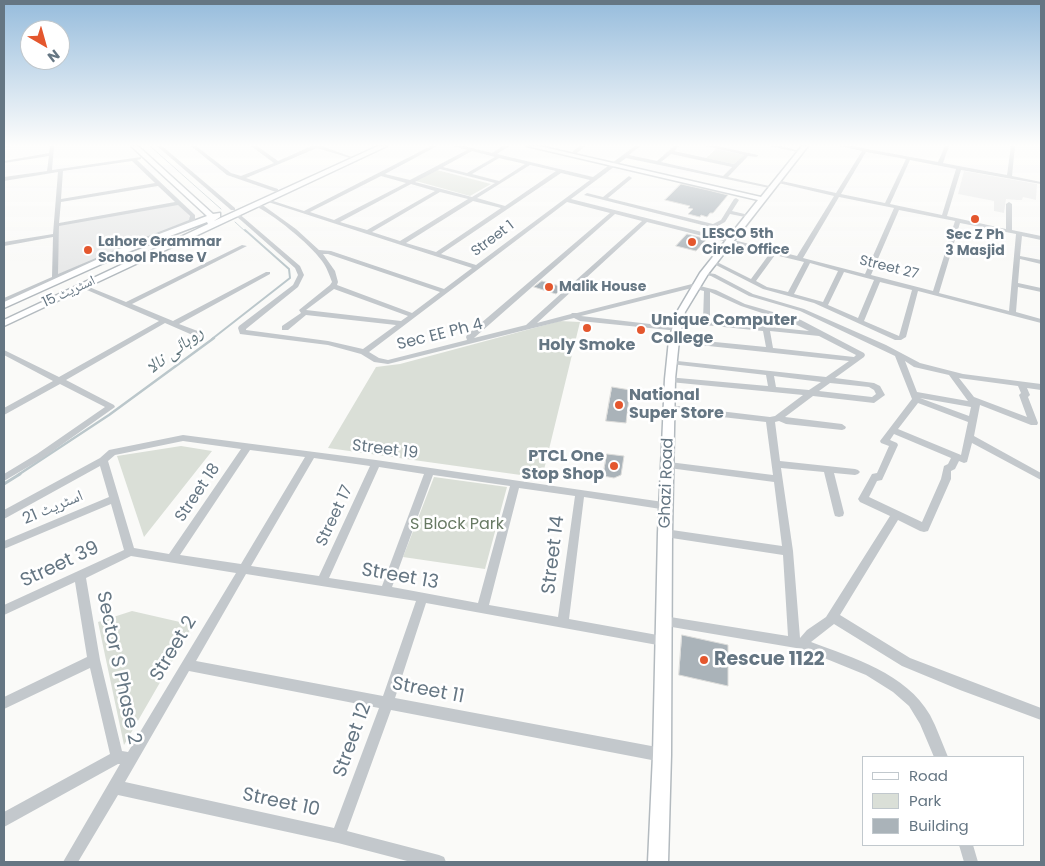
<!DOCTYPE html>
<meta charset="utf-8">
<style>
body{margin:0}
#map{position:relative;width:1045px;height:866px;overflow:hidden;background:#fafaf8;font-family:Poppins,sans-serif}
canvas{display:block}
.frame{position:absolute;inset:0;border:5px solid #657683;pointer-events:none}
.legend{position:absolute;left:862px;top:756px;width:162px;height:90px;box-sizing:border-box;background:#fff;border:1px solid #c1c8cd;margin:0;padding:6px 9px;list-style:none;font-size:15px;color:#657683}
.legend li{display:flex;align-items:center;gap:10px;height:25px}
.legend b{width:25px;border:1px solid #c1c8cd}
.north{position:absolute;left:20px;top:20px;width:50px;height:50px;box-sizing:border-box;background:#fff;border:1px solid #c1c8cd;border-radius:50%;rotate:142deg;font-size:14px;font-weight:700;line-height:20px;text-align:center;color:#657683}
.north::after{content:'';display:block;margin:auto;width:18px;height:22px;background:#e4572e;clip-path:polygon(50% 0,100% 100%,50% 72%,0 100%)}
</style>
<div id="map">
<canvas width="1045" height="866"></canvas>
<div class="frame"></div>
<ul class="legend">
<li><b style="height:6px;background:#fff"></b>Road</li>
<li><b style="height:14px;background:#dadfd7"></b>Park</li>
<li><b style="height:14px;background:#aab3b9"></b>Building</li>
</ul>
<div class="north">N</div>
</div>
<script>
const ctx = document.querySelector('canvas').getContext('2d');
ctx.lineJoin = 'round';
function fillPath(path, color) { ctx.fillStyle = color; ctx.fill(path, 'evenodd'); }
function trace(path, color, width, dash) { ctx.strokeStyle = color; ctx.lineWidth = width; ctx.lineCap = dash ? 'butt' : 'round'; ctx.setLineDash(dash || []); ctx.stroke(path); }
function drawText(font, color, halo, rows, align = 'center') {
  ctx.font = font + ' Poppins,"Noto Naskh Arabic",sans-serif'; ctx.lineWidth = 5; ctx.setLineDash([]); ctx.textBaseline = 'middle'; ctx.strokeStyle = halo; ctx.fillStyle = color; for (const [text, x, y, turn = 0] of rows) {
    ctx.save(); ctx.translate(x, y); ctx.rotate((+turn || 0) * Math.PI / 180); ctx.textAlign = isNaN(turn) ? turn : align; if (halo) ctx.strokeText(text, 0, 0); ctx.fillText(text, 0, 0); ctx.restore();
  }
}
const built = new Path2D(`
 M964,171L1037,184L1036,200L1023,197L1022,200H1017L1006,199L1004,213L994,211V201L958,194Z
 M178,203L192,219L57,275L59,224Z`);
const green = new Path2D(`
 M716,149L744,155L734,164L706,158Z
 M437,170L491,184L470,196L416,181Z
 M560,321L580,322L542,478L328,448L376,367L400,364Z
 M181,446L212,451L144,537L117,456Z
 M434,477L507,487L485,569L403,557Z
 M132,611L193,625L124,745L98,622Z`);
const streamFar3 = new Path2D(`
 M150,146L221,209
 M235,222L246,232`);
const streamFar2 = new Path2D(`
 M212,339L290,278L289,269L245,230`);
const streamFar1 = new Path2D(`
 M18,475L109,415L214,338`);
const stream = new Path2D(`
 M4,484L20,474`);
const building = new Path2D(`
 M681,184L708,190L728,195L713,213H710L707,217L701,215L700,217L688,214L693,209L688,208L690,206L665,200Z
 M687,234L707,239L696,251L676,246Z
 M542,281L563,287L556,294L534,287Z
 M612,387L630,390L626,423L606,421Z
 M607,454L624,456L621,475L614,478L603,476Z
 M682,635L728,645V686L679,675Z`);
const street = new Path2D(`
 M4,146H10L4,148Z
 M50,146H54L52,170L141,157V159L137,160L195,215V221L63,277L62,279H57L4,302V298L52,277L53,237L4,246V242L53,234L58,172L4,181V177L47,171L49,156L4,163V161L49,153ZM132,161L155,183L61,199L63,171ZM158,186L175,202L59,223L61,202ZM178,205L190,216L189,220L141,239L58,274L59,226Z
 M157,146H162L235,208V210H231Z
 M191,146H196L231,173L241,176L274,163L251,146H257L278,161L312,146H321L352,157L350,158L317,148L246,178L278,189V191L276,192L227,175Z
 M431,146H437L385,174L410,180L467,150L454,146H463L492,153L503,146H509L497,154L593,177L635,146H640L629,155L657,161L674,146H679L674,151L734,164L744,155L706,146H716L758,155V156L756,157L748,156L728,177L774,187V189L626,158L571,199L797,256L834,196L774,182L777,180L836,193L862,151L840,146H851L938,162L945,146H949L943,163L1007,175L1011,146H1015L1012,176L1041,182V184L961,170L947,216L1006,229V204L1009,202L1012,204V230L1041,236V240L1022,236L1020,256L1041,260V264L1020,259L1018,283L1041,288V292L1018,287L1016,312L1041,319V323L918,291L906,337L901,340H895L814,303L763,289L710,262L715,261L751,279L770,253L647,222L537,323L571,314L572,313H577L692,284L716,290L745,304L801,320L864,353L865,355L864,357L835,378L874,383L880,386L885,395L874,403L813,396L785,417L842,424L846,427L845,429L842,430L786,424L779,421L775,422L780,461L855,469L858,470L860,472L858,474L855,475L834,473L844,513L843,516L839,517L835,516L834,513L824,472L781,468L793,551L800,638L807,630L826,617L890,516L860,502L858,499L872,474L877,473L889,446L881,443L880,441L912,399L895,356L800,311L749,296L711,276L702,274V272L715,274L753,294L804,309L886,345L920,363L963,374L1041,384V390L1027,388L1030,395L1028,397L1038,423L1037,425H1031L980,405L974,436L1041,473V480L972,443L967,462L964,463L959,461L955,469L951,471V479L928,531L924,532L920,531L898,520L840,615L910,658L1041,708V720L960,690L902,666L834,624L811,642C853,658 906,673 930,715C937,728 942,743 948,757H934L920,724L909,706L893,692L866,675L802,649L660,625L658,621L660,617L664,616L788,636L783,555L665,537L661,536L660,533L661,530L665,529L782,546L774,482L669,468L666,467L664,465L666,463L669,462L773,475L766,422L669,411L665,408L669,405L770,417L775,416L803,395L670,382L667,381L666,379L667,377L768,386L766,375L671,364H668L667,362L668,360L826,377L849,361L671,342L670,340L674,338L766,347L763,331L675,322V318H678L703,320L704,291L692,288L581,316L676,327H679V331L580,321L574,318L388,364L374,362L361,354L328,345L240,334L238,328L239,326L293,285L298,275L295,268L235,215V213L237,212L300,266L304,275L298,287L246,329V330L328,341L363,349L396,325L306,315L288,330H282V326L301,313L299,310L330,285L332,282C329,274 327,268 322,261C310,244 272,213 253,205V203L264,206L296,229L319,250L331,251L444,289L472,268L262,200L267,199L304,211ZM472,151L495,157L467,173L443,167ZM866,152L906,159L885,203L841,194ZM671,154L732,167L723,176L661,162ZM499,158L525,164L499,181L472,174ZM910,160L956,169L942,215L890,204ZM530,165L556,171L505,206L477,198ZM440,169L495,183L472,197L415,182ZM561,173L590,180L476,265L441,254ZM381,176L406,183L334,220L310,212ZM411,184L435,191L367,230L340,222ZM440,192L468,199L400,241L372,232ZM839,197L894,208L865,274L803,258ZM473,201L501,208L436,252L406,243ZM567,202L610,213L467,335L466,337L467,340L388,360L379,358L369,352ZM899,210L955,221L933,291L871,275ZM615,214L642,221L526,325L474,338ZM960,223L1016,234L1009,311L939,293ZM323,254H328L440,292L412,313L337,285L338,282L335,271ZM775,255L804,262L788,292L767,287L756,281ZM810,263L838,271L823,302L794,294ZM844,272L874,280L858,318L828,305ZM880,282L912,290L899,336L864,321ZM334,289L408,316L401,321L306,310ZM710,292L741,306L795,324L809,331L710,321ZM770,331L819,336L856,355L854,357L773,348ZM905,361L914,367L949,375L968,401L917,392ZM774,376L821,382L809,390L776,387ZM959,378L1018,386L1021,393L1019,395L1027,417L974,397ZM830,383L869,387L874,390L876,394L872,397L819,391ZM920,398L971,407L969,416ZM918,403L968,422L961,455L898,429ZM894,434L951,458L948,464L944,466L941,479L922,522L869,497L877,481L882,480L898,445L897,443L890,440Z
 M580,146H585L577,153H573V151Z
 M771,146H781L803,152L801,153Z
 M629,176L632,178L631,179L608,198L713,224L721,220L734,199L736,198L739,200L732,211L753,216L750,218L730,214L725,222L714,228L584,195L587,193L603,197Z
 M242,245L247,246L132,304L173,321L266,272H270V274L179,324L203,333V337H197L165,323L66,380L114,405L115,407L43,458L4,481V474L37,454L105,407L60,384L4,415V408L53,381L4,355V350L59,377L159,321L80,287V285H84L126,302Z
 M183,435L376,460L670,503L672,506L670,509L667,510L584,497L569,619L663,636L667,637L669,641L667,645L663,646L426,603L395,698L662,748L667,750L669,755L667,760L662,762L391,710L347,831L439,855L444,857L446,862H411L338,843L118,795L78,862H63L120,764H118L4,827V812L110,754L90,668L4,709V697L87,657L75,582L4,615V605L124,550L111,504L4,549V541L109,497L100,466L4,519V510L100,458L109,450ZM183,441L241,449L169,554L134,548L108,461L115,455ZM250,450L305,457L241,564L180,555ZM314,458L370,466L319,576L251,566ZM379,467L424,474L382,586L329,578ZM433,475L510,486L478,603L392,587ZM519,488L575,496L558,617L489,605ZM131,556L236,573L128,752L122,751L100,660L86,578ZM246,574L416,601L383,696L196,661ZM189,671L379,708L334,828L125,782Z
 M959,845H973L978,862H964Z`);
const secondary = new Path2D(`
 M131,146H138L213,214L220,213V217L214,221L378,146H387L4,326V320L208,224L207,222L128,252L4,308V302L122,248L207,216Z
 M527,146H539L761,197L802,146H808L708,274L685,312L679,340L675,379L672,533L671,755L668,862H648L653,755L658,533L665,379L669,340L677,312L700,273L758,200Z`);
const markers = [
 [975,219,5,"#e4572e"],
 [692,242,5,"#e4572e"],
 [88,250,5,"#e4572e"],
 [549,287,5,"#e4572e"],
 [587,328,5,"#e4572e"],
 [641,330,5,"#e4572e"],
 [619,405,5,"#e4572e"],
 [614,466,5,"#e4572e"],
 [704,660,5,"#e4572e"]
];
const farPoinames = [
 ["LESCO 5th",702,234],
 ["Circle Office",702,250],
 ["Sec Z Ph",975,235,"center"],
 ["3 Masjid",975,251,"center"],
 ["Lahore Grammar",98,242],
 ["School Phase V",98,258],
 ["Malik House",559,287]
];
const farStreetnames = [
 ["Street 1",493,239,-37],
 ["Street 27",889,268,14],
 ["اسٹریٹ 15",69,292,-25]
];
const poiNames = [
 ["Unique Computer",651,321],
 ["College",651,339],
 ["Holy Smoke",587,346,"center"],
 ["National",629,396],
 ["Super Store",629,414],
 ["PTCL One",604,457,"right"],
 ["Stop Shop",604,475,"right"]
];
const streetNames = [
 ["Sec EE Ph 4",440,335,-14],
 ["Street 19",385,450,7],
 ["Ghazi Road",667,483,-88],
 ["Street 18",198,493,-56],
 ["اسٹریٹ 21",53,508,-23],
 ["Street 17",335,516,-65]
];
const parkNames = [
 ["S Block Park",457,525]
];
const waterNames = [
 ["روہائی نالا",175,351,-37]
];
const nearStreetnames = [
 ["Street 14",554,555,-83],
 ["Street 39",60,565,-25],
 ["Street 13",400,577,10],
 ["Street 2",174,649,-59],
 ["Sector S Phase 2",118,668,78],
 ["Street 11",428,691,11],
 ["Street 12",353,740,-70],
 ["Street 10",281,803,12]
];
const nearPoinames = [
 ["Rescue 1122",714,660]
];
fillPath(built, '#e8e9e9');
fillPath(green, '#dadfd7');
trace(streamFar3, '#bbc7cb', 1);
trace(streamFar2, '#bbc7cb', 2);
trace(streamFar1, '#bbc7cb', 2.5);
trace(stream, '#bbc7cb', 3);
fillPath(building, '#aab3b9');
trace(building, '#dcdcda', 1);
trace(secondary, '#b3babf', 3);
fillPath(street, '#c3c8cc');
fillPath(secondary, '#fff');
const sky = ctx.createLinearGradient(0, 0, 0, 268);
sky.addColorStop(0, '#96bcdc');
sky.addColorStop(0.54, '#fdfdfc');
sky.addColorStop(1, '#fdfdfc00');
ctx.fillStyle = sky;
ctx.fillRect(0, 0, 1045, 268);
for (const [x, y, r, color] of markers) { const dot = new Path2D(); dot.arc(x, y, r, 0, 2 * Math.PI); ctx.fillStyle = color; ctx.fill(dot); trace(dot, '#fff', 2); }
drawText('bold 14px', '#657683', '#fff', farPoinames, 'left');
drawText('14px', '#657683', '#fff', farStreetnames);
drawText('bold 16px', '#657683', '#fff', poiNames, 'left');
drawText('16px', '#657683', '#fff', streetNames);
drawText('16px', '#687a64', '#fff', parkNames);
drawText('italic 18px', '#60757c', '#fff', waterNames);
drawText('19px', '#657683', '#fff', nearStreetnames);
drawText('bold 19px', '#657683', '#fff', nearPoinames, 'left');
</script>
